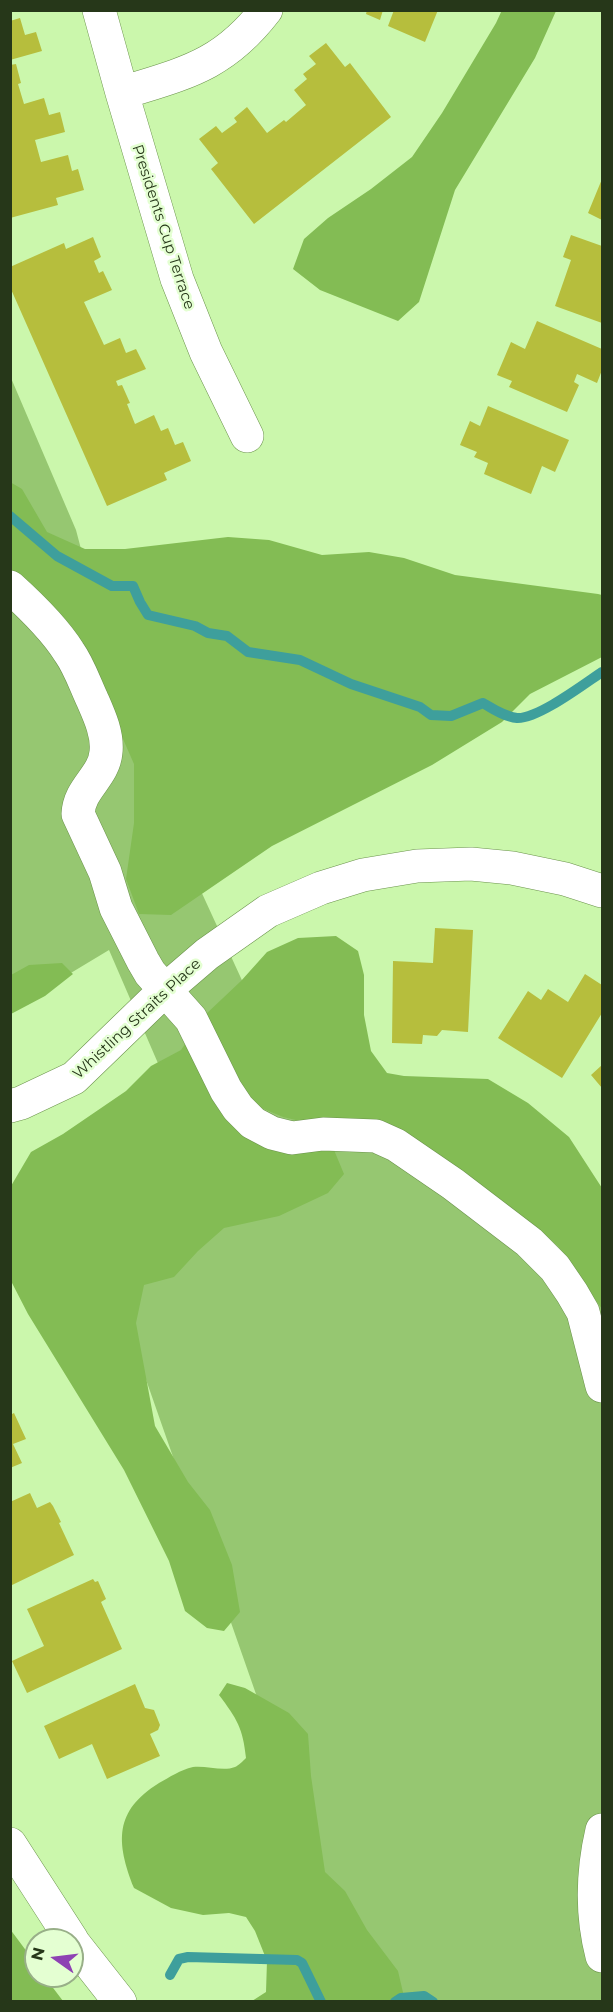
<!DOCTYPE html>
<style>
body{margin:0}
#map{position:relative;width:613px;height:2012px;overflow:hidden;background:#cbf7ac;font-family:Montserrat,sans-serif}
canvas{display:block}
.frame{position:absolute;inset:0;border:12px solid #263719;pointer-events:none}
.north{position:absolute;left:24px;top:1928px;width:60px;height:60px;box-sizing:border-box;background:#e4ffd2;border:2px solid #98af88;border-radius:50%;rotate:284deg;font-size:16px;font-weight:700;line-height:24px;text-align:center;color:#263719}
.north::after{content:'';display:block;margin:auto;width:21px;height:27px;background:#8e42b3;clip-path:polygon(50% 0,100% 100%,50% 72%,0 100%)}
</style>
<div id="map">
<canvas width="613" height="2012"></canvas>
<div class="frame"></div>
<div class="north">N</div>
</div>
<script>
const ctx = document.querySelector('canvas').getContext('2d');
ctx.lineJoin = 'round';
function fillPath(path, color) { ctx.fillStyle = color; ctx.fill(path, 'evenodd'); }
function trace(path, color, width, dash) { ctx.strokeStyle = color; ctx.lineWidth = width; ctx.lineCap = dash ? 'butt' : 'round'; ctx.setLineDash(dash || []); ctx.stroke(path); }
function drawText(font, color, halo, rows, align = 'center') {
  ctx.font = font + ' Montserrat,sans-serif'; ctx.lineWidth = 5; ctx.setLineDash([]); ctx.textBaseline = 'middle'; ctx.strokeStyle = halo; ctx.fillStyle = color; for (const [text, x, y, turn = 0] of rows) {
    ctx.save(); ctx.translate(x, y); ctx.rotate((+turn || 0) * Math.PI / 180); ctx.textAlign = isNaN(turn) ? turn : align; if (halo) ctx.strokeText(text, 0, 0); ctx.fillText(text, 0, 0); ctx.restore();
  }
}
const green = new Path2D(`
 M11,378L76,530L131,739L286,1076L462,1162L601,1279L602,1287V2001H291L285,1777L93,1228L170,1091L109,950L11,1009Z`);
const forest = new Path2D(`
 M502,10L556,11L535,58L455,190L419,302L398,321L320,290L293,269L304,239L328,218L371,189L412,157L442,113L496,23Z
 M10,482L22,489L47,532L85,549H125L228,537L269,540L322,555L369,552L404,558L455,575L598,594L602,595V657L530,694L502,722L432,765L272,846L171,915L139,914L126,879L134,823V764L101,689L42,599L11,569Z
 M336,936L358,951L364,975V1015L371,1051L387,1073L404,1076L488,1079L528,1103L569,1137L602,1188V1309L558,1246L531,1223L317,1125L283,1117L254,1105L334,1150L344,1174L328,1193L279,1216L224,1228L198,1251L174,1277L144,1285L136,1323L155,1426L188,1482L210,1510L232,1565L240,1612L224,1631L207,1628L185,1611L169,1561L124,1470L28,1314L11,1281V1186L31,1152L63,1134L126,1091L151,1066L181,1050L205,1015L241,981L267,952L298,938Z
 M62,963L73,974L45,996L11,1014V975L29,965Z
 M227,1683L245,1688L289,1713L308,1734L311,1776L325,1872L345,1891L367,1930L398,1971L405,2001H252L266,1992L267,1961L255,1931L246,1917L229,1913L203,1915L171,1908L134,1888C116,1842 114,1811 159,1783C170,1777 180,1770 193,1767C205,1765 223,1772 235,1767C238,1766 243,1761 246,1758C243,1728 237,1719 219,1695Z
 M10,1929L36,1964V1976H44L63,2001H11Z`);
const stream = new Path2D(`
 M10,516L57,556L112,586H133L140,602L148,615L195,626L208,633L227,636L248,652L300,660L351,684L420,707L431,715L451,716L483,703C493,709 505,717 517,718C538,719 584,684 602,672
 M170,1975L179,1959L188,1957L297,1960L302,1963L321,2002
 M395,2002L401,1998L424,1996L433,2002`);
const building = new Path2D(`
 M367,10H383L380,20L366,14Z
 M394,10H438L425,42L388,26Z
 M20,18L25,35L36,32L42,51L10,60V21Z
 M326,43L345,67L350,63L391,117L254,224L211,169L218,163L199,139L216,126L222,133L237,122L234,118L247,107L267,133L284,120L286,122L306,105L294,90L307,79L303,74L316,64L309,56Z
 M16,64L21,83L18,84L24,104L44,98L49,115L60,112L65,132L35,140L41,162L68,155L72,171L78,169L84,190L56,198L58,205L10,218V65Z
 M602,179V220L588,213Z
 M571,235L602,246V323L555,306L571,260L563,257Z
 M93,237L101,257L94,261L99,273L103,271L112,290L84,302L104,345L120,338L126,353L136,349L146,369L116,381L118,386L122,385L130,403L127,404L135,424L154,415L161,431L168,428L175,445L183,442L191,461L164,473L167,480L107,506L10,287V267L64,243L66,249Z
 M537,321L602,349V370L597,383L577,374L574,382L579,385L567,412L509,387L512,381L497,375L511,342L525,349Z
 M488,406L569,440L555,472L542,466L531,494L484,474L488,463L474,457L477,452L460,445L470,421L480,426Z
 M435,928L473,930L468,1032L442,1030L437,1036L423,1035L422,1044L392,1043L393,961L433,963Z
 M585,974L602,985V1013L562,1078L498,1038L528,991L541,1000L548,989L568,1002Z
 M602,1065V1088L591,1075Z
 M14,1413L26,1439L13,1444L22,1463L10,1468V1415Z
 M30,1493L37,1508L50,1502L53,1506L61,1522L59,1523L74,1555L10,1586V1502Z
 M93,1579L95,1582L98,1581L106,1599L101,1602L122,1649L27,1693L12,1661L44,1646L27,1609Z
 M135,1684L145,1708L154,1710L160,1725L158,1730L150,1734L160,1756L107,1779L92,1744L59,1759L44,1726Z`);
const minor = new Path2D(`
 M99,10L122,93L177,279L206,352L247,436
 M122,93C185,73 223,66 266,10
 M10,587C31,606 54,628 69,652C79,666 85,684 92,699C99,715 108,734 106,752C104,777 79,788 78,814L105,872L116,908L143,961L150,973L191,1019L226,1090L238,1108L253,1123L272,1133L292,1138L323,1134L376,1136L396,1145L453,1184L529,1242L555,1268L572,1293L583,1312L602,1386
 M10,1106L21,1103L74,1078L165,990L207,954L268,911L321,888L363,875L417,866L471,864L512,868L565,879L602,891
 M602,1830C592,1873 591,1914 602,1956
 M10,1844L72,1940
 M72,1941L120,2002`);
const streetNames = [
 ["Presidents Cup Terrace",163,227,72],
 ["Whistling Straits Place",137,1019,-43]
];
fillPath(green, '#96c771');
fillPath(forest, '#83bc54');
trace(stream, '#3e9f9c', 10);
fillPath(building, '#b6be3d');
trace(minor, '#6b934c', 34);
trace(minor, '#fff', 33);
drawText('15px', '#263719', '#e4ffd2', streetNames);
</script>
